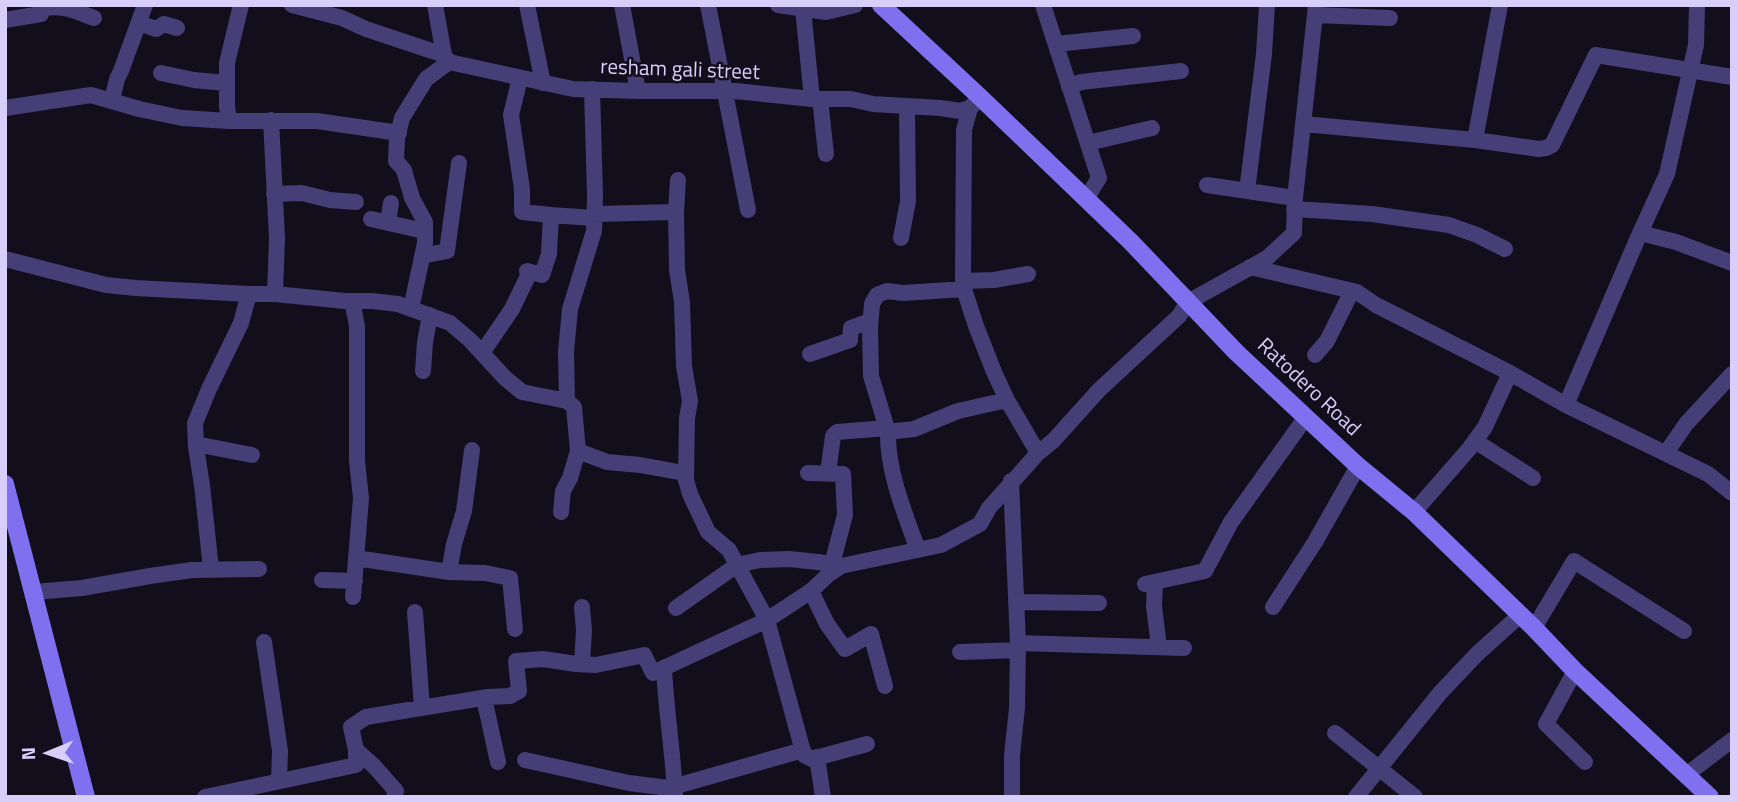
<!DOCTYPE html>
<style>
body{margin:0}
#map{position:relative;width:1737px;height:802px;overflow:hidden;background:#120e1c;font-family:"Titillium Web",sans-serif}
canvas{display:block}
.frame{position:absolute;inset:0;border:7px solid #d7cefa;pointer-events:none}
.north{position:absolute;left:14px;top:718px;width:70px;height:70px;-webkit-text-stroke:5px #120e1c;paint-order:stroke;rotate:268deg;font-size:19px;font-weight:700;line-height:28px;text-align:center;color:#d7cefa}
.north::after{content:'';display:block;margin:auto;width:24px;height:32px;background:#d7cefa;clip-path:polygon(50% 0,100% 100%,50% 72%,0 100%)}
</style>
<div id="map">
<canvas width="1737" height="802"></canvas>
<div class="frame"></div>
<div class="north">N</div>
</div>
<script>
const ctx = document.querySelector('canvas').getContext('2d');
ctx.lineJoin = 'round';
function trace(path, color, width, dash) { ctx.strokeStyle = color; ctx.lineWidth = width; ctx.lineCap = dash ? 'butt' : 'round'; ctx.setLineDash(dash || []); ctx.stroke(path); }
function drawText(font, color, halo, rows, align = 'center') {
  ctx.font = font + ' "Titillium Web",sans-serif'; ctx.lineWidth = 5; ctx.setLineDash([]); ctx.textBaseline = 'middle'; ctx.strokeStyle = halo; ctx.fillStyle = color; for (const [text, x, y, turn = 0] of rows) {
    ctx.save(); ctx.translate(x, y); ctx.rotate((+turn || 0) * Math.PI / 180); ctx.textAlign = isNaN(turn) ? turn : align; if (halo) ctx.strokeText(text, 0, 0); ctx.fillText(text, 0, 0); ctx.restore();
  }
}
const minor = new Path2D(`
 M292,5L342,18L366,29L444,55
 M435,5L444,55L449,62L573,89L638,91H735L812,99H851L873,104L940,108L960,111L970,108
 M527,5L543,83
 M622,5L638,91
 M708,5L748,210
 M778,5L826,12L855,5
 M1043,5L1099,178L1086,199
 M803,9L812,99
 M1315,15L1390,18
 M5,20L41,14L43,8C64,5 75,11 94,18
 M139,23L156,29L164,24L177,28
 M1056,44L1133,36
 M161,73L194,80L226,83
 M1069,87L1081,82L1181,71
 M820,99L826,154
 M112,100L117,79L121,71L145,5
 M974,104L970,108L964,130L963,278L964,289L976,326L994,372L1007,400L1038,453
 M5,108L91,95L139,109L182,118L229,121H317L399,133
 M271,120L277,238L275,294
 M229,121L227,106V63L241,5
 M1304,124L1475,140L1539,149L1546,148L1552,145L1596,55L1732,77
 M1475,140L1500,5
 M1088,143L1152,128
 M678,180L676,212L677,270L682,302L684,366L690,401L687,418L686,481
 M1207,185L1295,198
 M1247,191L1264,54L1267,5
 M274,194L302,193L330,200L356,202
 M1294,209L1372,214L1449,225L1477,235L1505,249
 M594,214L676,212
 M551,215L594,218
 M371,219L424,231
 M388,223L391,203
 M1640,233L1676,242L1732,263
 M901,238L908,201L907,106
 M422,256L447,251L459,163
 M5,259L106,285L136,288L249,294H275L345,301H372L398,304L450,323L470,340L505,378L522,392L567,401L574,407L578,451L570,478L563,491L561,512
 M1250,267L1357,292L1376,305L1510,373L1566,405L1708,474L1732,493
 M963,281L994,280L1028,274
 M352,301L357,326V461L361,498L353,597
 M411,309L425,243V222L412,198L404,170L396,161L397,138L402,118L426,79L449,62
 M482,353L512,309L528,276L527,271L542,275L549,254L551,215L522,212V189L511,115L520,78
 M810,354L850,340L851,328L870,321
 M1315,355L1327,341L1352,291
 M423,371L425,342L430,315
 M567,401L566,352L570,309L594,231L595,196L592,89
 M1566,405L1640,233L1667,174L1696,45L1697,5
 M888,432L871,376L870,327L872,304L877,295L887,291L903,293L964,289
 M1475,441L1533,478
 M196,444L252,455
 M578,451L607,462L640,465L684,473L690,494L708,532L729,550L767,620L804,755L812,759L867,744
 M1666,453L1686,424L1732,374
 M808,473L843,474L845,515L832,564
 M828,473L833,436L837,432L887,428
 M1011,481L1018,643L1017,708L1012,755V797
 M1414,512L1469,449L1485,427L1510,373
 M918,550C905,514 887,471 888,432L914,429L958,411L1007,400
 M356,558L449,572L485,573L510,578L515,629
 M211,569L202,485L196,447L195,423L209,389L241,323L249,294
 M449,572L454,544L464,511L472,450
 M322,580L355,581
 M1155,582L1154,606L1159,647
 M1145,584L1205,571L1231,522L1306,417
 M811,591L827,624L845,649L871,634L885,686
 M34,592L82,588L150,576L192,570L259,569
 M1016,602L1099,603
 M1273,607L1315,542L1358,466
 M676,608L737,565L760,560L789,559L818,562L841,566
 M415,612L422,708
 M1534,628L1574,561L1684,631
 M264,642L280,751L279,781
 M1018,643L1184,648
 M960,652L1018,650
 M582,664L584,630L582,607
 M664,668C666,710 673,752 675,794
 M1575,671L1546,724L1585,762
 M484,698L498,762
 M1335,733L1415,797
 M356,750L374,766L396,791L394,797
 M817,757L823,797
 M525,760L629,783L669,788L803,750
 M1686,775L1732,740
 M205,797L356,765V750L351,727L366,717L488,697L510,696L519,691L516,661L543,659L576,664L596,665L644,655L653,673L767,620L811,591L829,574L841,566L941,545L980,524L989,508L1038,453L1053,441L1099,390L1179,316L1188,302L1267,258L1294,233L1295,198L1316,5
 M1356,797L1440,693L1477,654L1520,615`);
const secondary = new Path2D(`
 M881,5L980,97L1131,242L1236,352L1358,466L1414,512L1534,628L1575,671L1710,797
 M5,484L86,797`);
const streetNames = [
 ["resham gali street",680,71,2],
 ["Ratodero Road",1308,388,43]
];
trace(minor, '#453e77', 16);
trace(secondary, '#7f70ef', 18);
drawText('21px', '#d7cefa', '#120e1c', streetNames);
</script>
